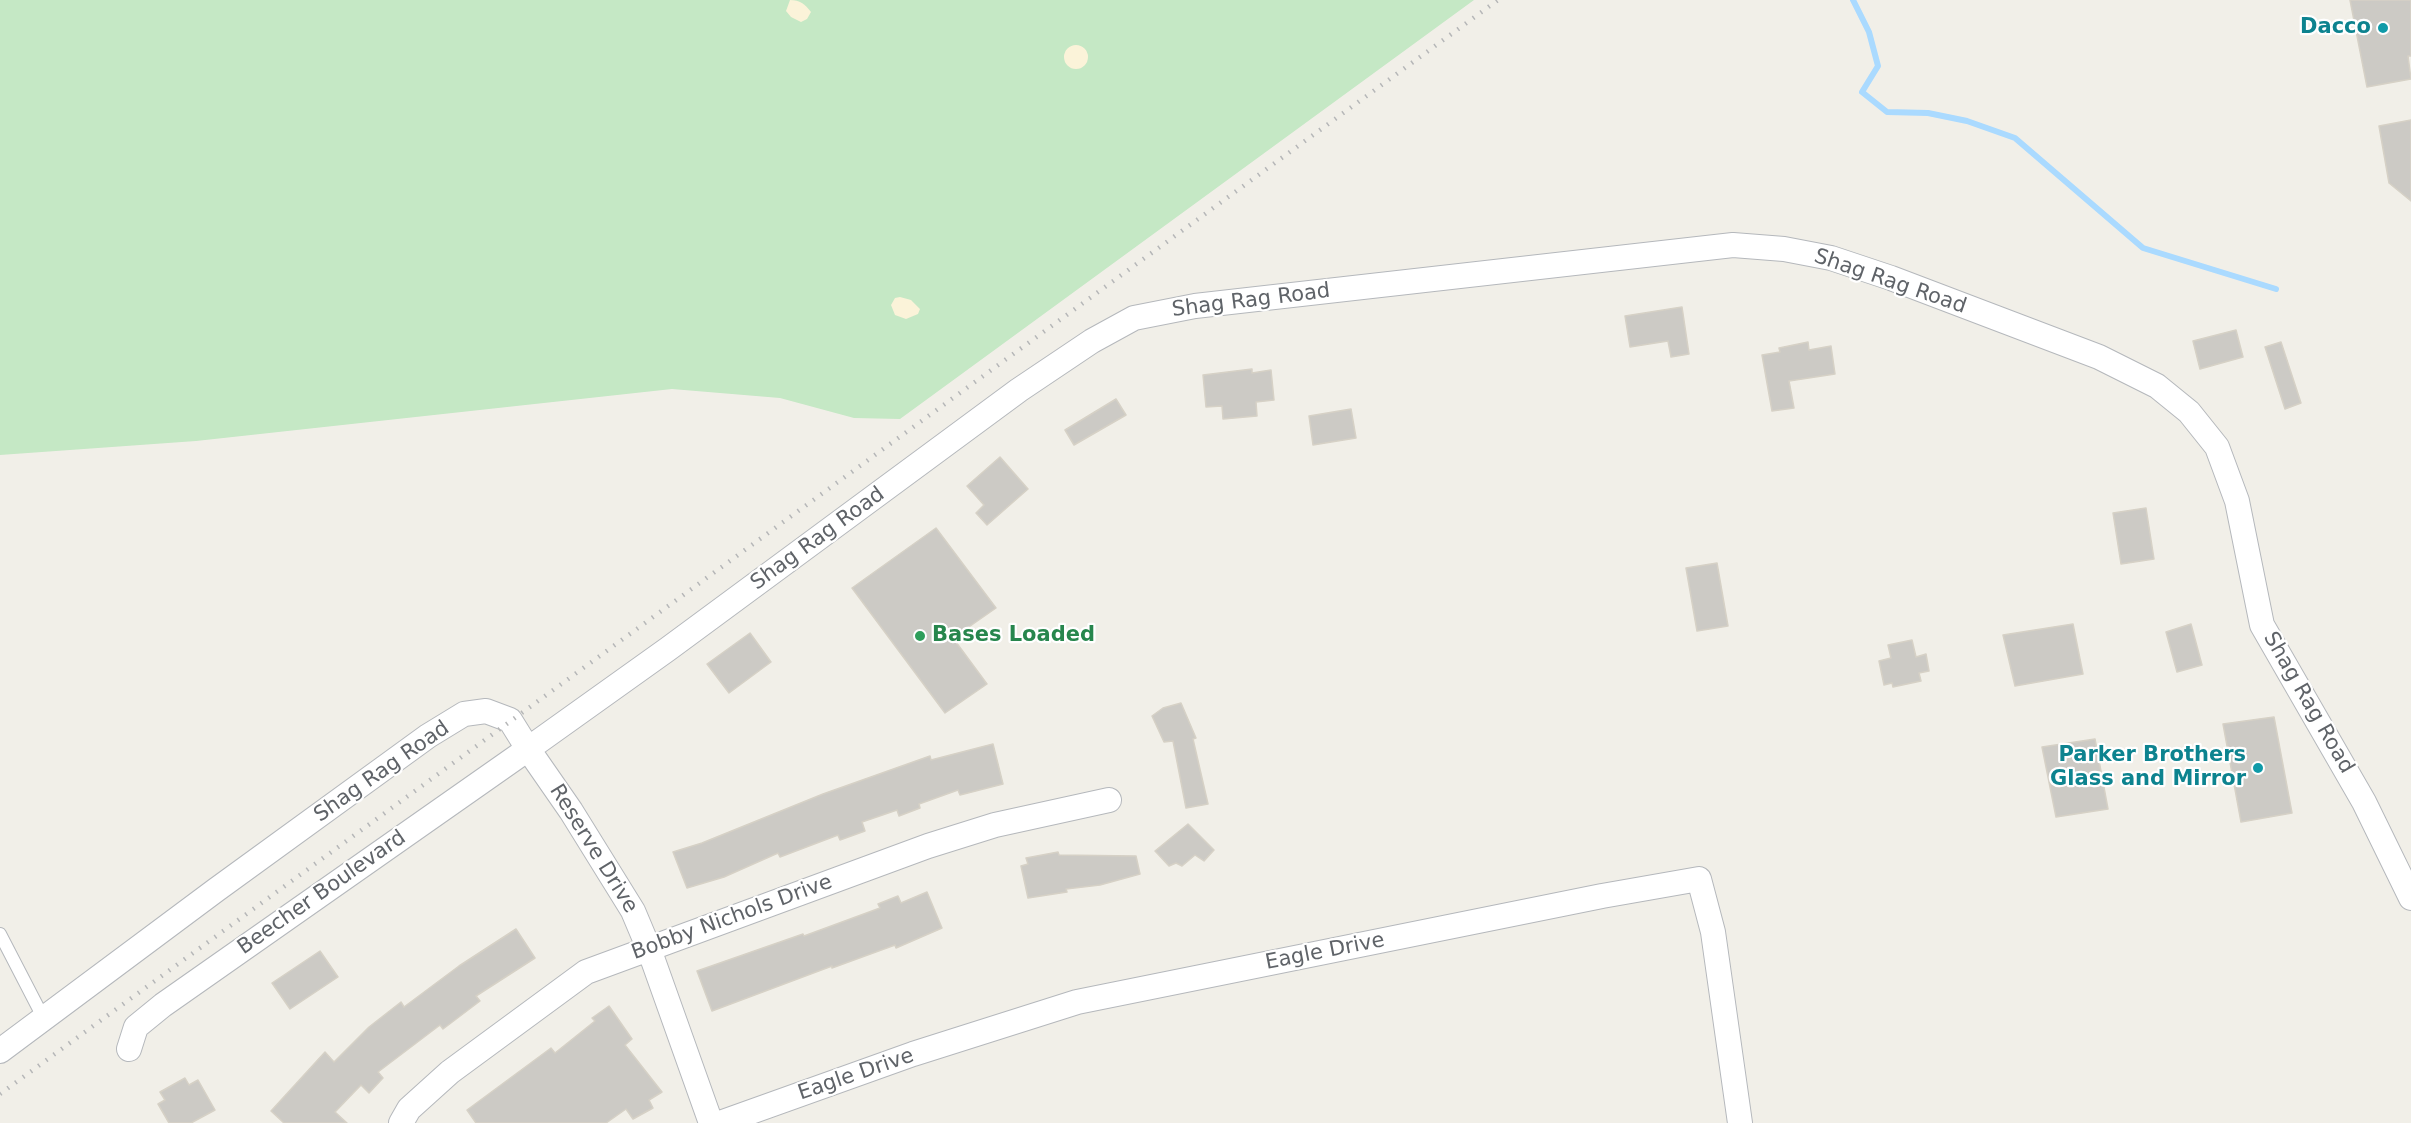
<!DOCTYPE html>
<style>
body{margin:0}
canvas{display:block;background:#f1efe8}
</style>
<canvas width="2411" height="1123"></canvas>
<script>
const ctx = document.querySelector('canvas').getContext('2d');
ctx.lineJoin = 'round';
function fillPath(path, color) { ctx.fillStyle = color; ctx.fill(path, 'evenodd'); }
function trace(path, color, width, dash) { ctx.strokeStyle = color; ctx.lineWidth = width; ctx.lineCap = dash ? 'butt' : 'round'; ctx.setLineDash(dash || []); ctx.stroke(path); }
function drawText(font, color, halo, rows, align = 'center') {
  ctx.font = font + ' "DejaVu Sans",sans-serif'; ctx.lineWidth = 4.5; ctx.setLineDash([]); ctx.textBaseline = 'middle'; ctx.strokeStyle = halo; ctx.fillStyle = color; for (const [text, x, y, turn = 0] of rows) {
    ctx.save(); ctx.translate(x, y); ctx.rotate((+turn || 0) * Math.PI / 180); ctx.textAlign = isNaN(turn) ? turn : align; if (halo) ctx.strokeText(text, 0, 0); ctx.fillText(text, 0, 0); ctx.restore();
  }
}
const green = new Path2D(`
 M0,0H1474L900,419L854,418L780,398L672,389L196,441L0,455Z`);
const sand = new Path2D(`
 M790,0C800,0 805,4 811,12L807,19L801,22L791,17L786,11Z
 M1064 57a12 12 0 1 1 24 0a12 12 0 1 1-24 0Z
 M900,297L911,300L920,309L918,314L906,319L895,315L891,305L895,298Z`);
const stream = new Path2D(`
 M1853,0L1869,32L1878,66L1862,92L1887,112L1928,113L1967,121L2015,138L2143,248L2276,289`);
const building = new Path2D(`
 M2350,0H2411V56H2408L2411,79L2367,87Z
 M2411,120V201L2389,183L2379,126Z
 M1682,307L1689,354L1671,357L1668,341L1630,347L1625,316Z
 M2236,330L2243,357L2200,369L2193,341Z
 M1808,342L1809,350L1831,346L1835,374L1789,381L1794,408L1772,411L1762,355L1780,352L1779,348Z
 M2281,342L2301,403L2285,409L2265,347Z
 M1252,369V373L1271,370L1274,400L1256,402L1257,416L1223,419L1222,406L1206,407L1203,375Z
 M1116,399L1126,415L1074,445L1065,430Z
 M1351,409L1356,438L1313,445L1309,416Z
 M1000,457L1028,489L987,525L976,513L984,505L967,486Z
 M2146,508L2154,559L2121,564L2113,513Z
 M936,528L996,608L953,638L987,684L945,713L852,588Z
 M1717,563L1728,626L1697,631L1686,568Z
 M2073,624L2083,674L2015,686L2003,635Z
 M2191,624L2202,665L2177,672L2166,632Z
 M750,633L771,662L729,693L707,664Z
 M1912,640L1916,657L1926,654L1929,671L1919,673L1921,681L1893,687L1892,683L1884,685L1879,661L1891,658L1888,645Z
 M1181,703L1196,738L1193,739L1208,804L1186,808L1173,741L1164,742L1152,716L1163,708Z
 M2274,717L2292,813L2241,822L2223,724Z
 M2095,739L2108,809L2056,817L2042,747Z
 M993,744L1003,784L960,795L958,790L919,804L920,808L899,816L897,810L862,822L865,831L840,840L838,835L780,857L778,853L724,877L687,888L673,852L702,843L823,794L930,756L931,760Z
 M1188,824L1214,850L1204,861L1195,855L1182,866L1176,863L1169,866L1155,851Z
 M1058,852L1059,855L1136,856L1140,874L1100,885L1066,889L1067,892L1028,898L1021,866L1028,864L1026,858Z
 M927,892L942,928L896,948L895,945L832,968V966L712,1011L697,971L803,934L804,936L880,908L878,904L898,896L901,903Z
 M516,929L535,958L476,996L480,1001L443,1029L440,1025L378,1072L383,1078L369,1093L361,1085L335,1112L347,1123H284L271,1111L325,1052L334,1062L369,1027L401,1002L404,1007L459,966Z
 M320,951L338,977L290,1009L272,983Z
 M609,1006L632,1039L625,1045L662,1092L649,1100L653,1108L633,1119L626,1109L606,1123H476L467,1110L551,1048L555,1053L595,1021L592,1018Z
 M185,1078L189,1085L198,1080L215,1110L191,1123H169L158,1104L165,1100L160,1092Z`);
const lane = new Path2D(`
 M0,934L44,1019`);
const street = new Path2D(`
 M129,1049L136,1027L163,1005L528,749L571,811L633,911L649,949L711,1123
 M0,1051L216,890L428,736L464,714L486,711L510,720L528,749L668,649L1019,390L1092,341L1134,318L1195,306L1733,245L1784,249L1831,258L1891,278L2099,357L2157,386L2189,412L2217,447L2237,501L2262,625L2364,802L2411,898
 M401,1123L409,1109L450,1072L586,972L928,846L995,825L1109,800
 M720,1123L913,1054L1077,1002L1602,896L1699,879L1713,932L1740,1123`);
const rail = new Path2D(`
 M0,1094L1498,0`);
const markers = [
 [2383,28,6,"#0f9aa8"],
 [920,636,6,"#2e9e5b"],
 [2258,768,6,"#0f9aa8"]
];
const cultureNames = [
 ["Dacco",2371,28],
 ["Parker Brothers",2246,756],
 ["Glass and Mirror",2246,780]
];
const streetNames = [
 ["Shag Rag Road",1890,282,19],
 ["Shag Rag Road",1251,301,-7],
 ["Shag Rag Road",818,539,-36],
 ["Shag Rag Road",2308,703,60],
 ["Shag Rag Road",382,772,-35],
 ["Reserve Drive",593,849,58],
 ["Beecher Boulevard",322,893,-35],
 ["Bobby Nichols Drive",732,918,-20],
 ["Eagle Drive",1325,952,-11],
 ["Eagle Drive",856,1075,-19]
];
const leisureNames = [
 ["Bases Loaded",932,636]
];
fillPath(green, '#c5e8c5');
fillPath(sand, '#fbf3d9');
trace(stream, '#aadaff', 6);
fillPath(building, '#cccac5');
trace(building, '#d6d1c6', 1.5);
trace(lane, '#b5b8bc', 14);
trace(street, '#b5b8bc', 26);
trace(lane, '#fff', 12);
trace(street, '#fff', 24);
trace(rail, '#b6b7b8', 4.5, [1.5, 8]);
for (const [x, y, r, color] of markers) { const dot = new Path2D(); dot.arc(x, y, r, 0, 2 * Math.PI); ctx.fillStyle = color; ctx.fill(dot); trace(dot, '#fff', 2); }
drawText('bold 21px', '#0d838f', '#fff', cultureNames, 'right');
drawText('21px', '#5f6368', '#fff', streetNames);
drawText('bold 21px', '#27864d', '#fff', leisureNames, 'left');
</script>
